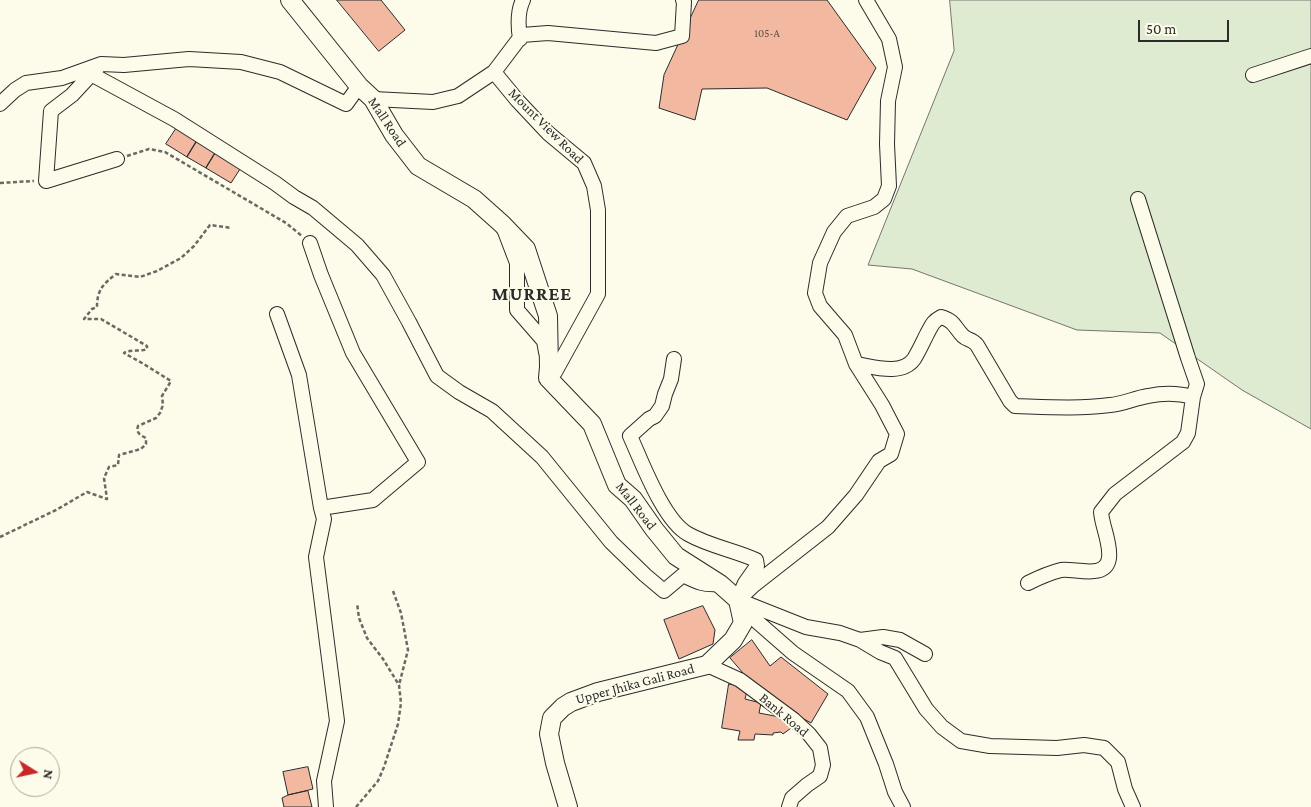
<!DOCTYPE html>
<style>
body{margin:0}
#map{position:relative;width:1311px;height:807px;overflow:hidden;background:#fdfbea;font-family:"Crimson Pro",serif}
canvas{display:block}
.north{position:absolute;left:10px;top:747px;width:50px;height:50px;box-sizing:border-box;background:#fdfbea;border:1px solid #a9a89e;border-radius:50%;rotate:100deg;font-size:14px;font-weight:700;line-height:20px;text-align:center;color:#2b2b2b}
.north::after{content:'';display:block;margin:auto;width:18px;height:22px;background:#c62828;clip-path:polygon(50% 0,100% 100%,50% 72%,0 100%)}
.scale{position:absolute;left:1138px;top:20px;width:91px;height:22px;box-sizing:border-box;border:2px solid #2b2b2b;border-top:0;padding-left:6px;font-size:15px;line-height:18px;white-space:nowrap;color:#2b2b2b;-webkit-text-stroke:4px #fdfbea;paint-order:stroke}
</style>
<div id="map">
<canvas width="1311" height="807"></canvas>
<div class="north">N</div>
<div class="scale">50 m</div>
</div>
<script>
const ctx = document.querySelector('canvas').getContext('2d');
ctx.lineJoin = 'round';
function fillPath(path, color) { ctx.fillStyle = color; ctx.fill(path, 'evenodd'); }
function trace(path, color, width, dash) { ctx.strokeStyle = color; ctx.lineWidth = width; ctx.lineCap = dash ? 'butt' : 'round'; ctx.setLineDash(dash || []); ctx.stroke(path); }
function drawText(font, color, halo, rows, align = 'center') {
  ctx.font = font + ' "Crimson Pro",serif'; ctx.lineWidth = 4; ctx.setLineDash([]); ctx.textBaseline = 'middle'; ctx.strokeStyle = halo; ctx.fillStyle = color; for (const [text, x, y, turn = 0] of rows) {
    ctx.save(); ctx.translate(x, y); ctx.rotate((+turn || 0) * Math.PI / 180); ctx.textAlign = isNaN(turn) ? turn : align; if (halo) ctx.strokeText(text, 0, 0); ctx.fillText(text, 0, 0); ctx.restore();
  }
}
const green = new Path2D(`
 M950,0H1311V429L1242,390L1160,333L1077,330L912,269L868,265L954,51Z`);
const building = new Path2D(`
 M337,0H381L405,30L379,51Z
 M699,0H827L876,68L847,120L767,88L702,89L695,120L659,108L664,75Z
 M178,126L198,139L187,157L166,144Z
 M198,139L217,150L206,168L187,157Z
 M217,150L242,166L231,183L206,168Z
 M703,606L715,630L713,644L679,659L664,620Z
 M752,640L770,666L781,657L828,694L811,723L762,695L730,658Z
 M729,684L748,687L745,699L761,703L759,713L785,718L794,726L783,734L781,732L773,733V735L755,734L754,740H738L740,731L722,728Z
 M308,767L313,789L288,795L283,772Z
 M308,791L312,807H284L282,798L288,795Z`);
const path = new Path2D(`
 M127,156L149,149L165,152L286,223L302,236
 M0,183L34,181
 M0,537L56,510L87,492L107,499L104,478L109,467L118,465L119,455L141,449L146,444V438C140,435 136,433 138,426L156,418L160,413L163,405L162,396L171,381L142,363L124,353C130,349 140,352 147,349V346L101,319H84L92,309L97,307C97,290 103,284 116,274L140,277L157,271L181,258L194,246L210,225L232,228
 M393,591L401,613L408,650L399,685
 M356,807L378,781L384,767L398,724L401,703L399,685L383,659L367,638L359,618L357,603`);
const minor = new Path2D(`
 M520,39C518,26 517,12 523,0
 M97,68L72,95L51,111L46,181L117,159
 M494,72L517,100L548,133L584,163L594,186L598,210V294L555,372L548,378
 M91,74L174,119L275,183L294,197L313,208L357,245L383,275L409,322L437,376L459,392L492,411L542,457L611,542L645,575L664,591L683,575C699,583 703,585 720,584
 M1253,75L1311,56
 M373,99L433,102L458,96L494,72L522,35L548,33L656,43L682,36L684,2L683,0
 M0,104L15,90L26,83L62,78L101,64L124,65L189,59L241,62L280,72L346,104L359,86
 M504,229L517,263V310L544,341L546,352
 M310,243L321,275L353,353L418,462L373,500L321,508L324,519L316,557L337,721L324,781L326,807
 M277,314L299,375L321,508
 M674,359L671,379L665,394L662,406L655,416L649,419L630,436C642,462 663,520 688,534C709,546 734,550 756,560L757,566L745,583L741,592
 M856,364C874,367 902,376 914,359C919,351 923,342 927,334C932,325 932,322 941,317C955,321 954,327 963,336C967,340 972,339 977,345L1010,401L1015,406C1047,407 1079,409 1110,405C1123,404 1135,398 1148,396C1162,393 1179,393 1193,397
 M1028,583C1038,578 1049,573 1061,570C1075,568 1106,580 1109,558C1111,544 1102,526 1101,512L1115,494L1183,442L1188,433L1193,397L1197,384L1188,358L1138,199
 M738,600L754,585L828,527L856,495L879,461L891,454L897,434L882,405L856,364L845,335L820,306L815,293L820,263L834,232L847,216L874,207L884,199L889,186L887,144L888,101L895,67L889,39L866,0
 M738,600L806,627L840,633L860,640L880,652L895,658L926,709L942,727L961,741L990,746L1057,748L1084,745L1104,748L1118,762L1125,789L1133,807
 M740,602L753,618L793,653L848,691L867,717L886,764L895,792L903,807
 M860,640L883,637L900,640L925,654
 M707,665L740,680L794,720L809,734L820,748L823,765L820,776L807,785L792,798L789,807`);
const major = new Path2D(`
 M290,0L359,86L373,99L394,135L418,166L474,199L502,224L526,249L548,316L549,367L548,378L592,424L617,485L633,499L654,529L676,556L720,584L738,600L743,623L733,640L707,665L598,692L571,702L563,707L552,718L549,734L555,763L568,807`);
const numberNames = [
 ["105-A",767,34]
];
const streetNames = [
 ["Mall Road",387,122,56],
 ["Mount View Road",546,126,45],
 ["Mall Road",636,506,52],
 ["Upper Jhika Gali Road",635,684,-15],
 ["Bank Road",784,715,40]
];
const districtNames = [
 ["MURREE",532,294]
];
fillPath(green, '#deebd1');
trace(green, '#74746e', 1);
fillPath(building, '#f2b8a0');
trace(building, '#2b2b2b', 1);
trace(minor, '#2b2b2b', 16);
trace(major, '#2b2b2b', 20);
trace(path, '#6a6964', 2.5, [4, 2.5]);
trace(minor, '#fdfbea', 14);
trace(major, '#fdfbea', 18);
drawText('11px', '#5d4e48', null, numberNames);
drawText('14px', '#2b2b2b', '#fdfbea', streetNames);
ctx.letterSpacing = '1px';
drawText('bold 19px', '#2b2b2b', '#fdfbea', districtNames);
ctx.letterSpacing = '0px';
</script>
